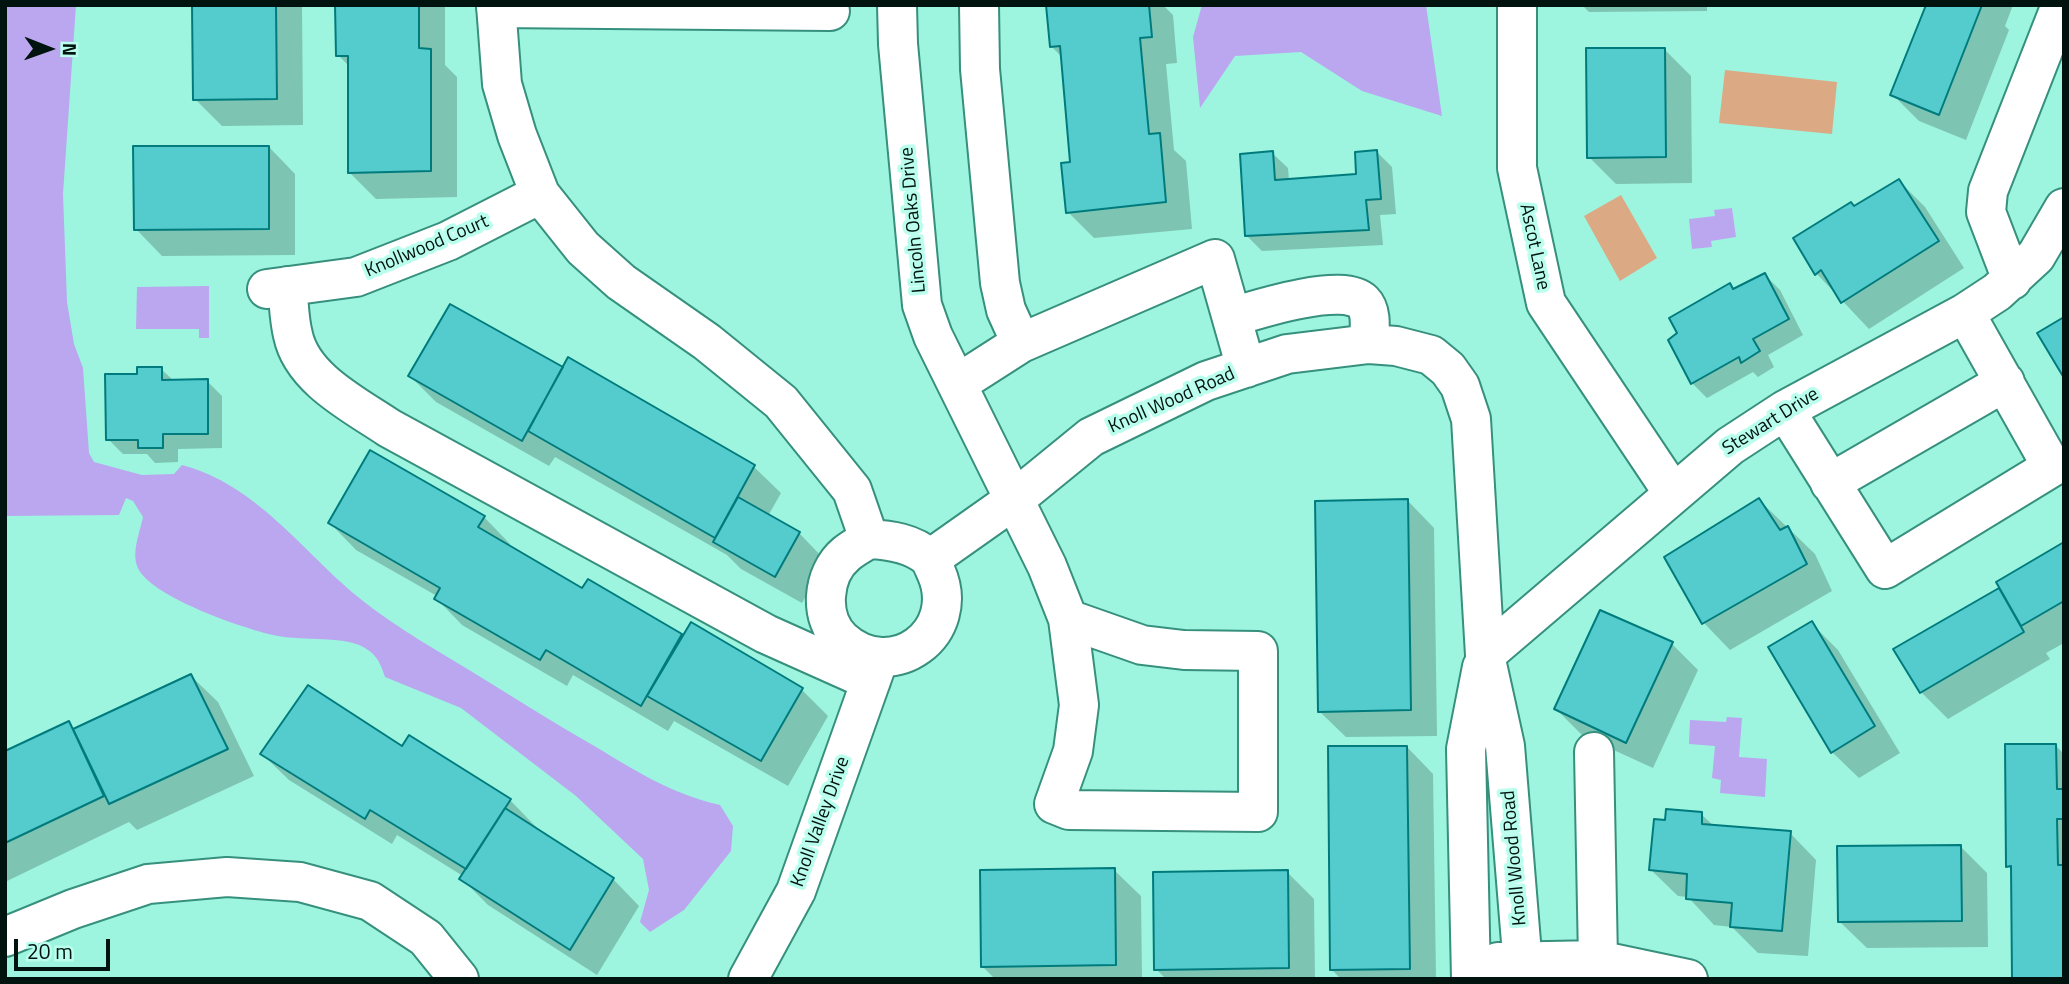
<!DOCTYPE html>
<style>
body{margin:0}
#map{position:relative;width:2069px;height:984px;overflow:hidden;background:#9df5df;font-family:"Titillium Web",sans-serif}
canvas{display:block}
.frame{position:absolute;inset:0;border:7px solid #00130e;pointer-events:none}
.north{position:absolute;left:14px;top:14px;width:70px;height:70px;-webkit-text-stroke:5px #bafeed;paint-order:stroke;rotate:91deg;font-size:19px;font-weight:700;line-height:28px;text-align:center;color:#00130e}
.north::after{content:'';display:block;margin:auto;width:24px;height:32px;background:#00130e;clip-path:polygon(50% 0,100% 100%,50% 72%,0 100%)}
.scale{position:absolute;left:14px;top:939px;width:96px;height:32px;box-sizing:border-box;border:4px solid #00130e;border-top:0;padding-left:9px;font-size:21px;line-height:24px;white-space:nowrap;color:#00130e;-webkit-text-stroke:5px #bafeed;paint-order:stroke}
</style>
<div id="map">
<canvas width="2069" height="984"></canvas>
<div class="frame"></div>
<div class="north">N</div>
<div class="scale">20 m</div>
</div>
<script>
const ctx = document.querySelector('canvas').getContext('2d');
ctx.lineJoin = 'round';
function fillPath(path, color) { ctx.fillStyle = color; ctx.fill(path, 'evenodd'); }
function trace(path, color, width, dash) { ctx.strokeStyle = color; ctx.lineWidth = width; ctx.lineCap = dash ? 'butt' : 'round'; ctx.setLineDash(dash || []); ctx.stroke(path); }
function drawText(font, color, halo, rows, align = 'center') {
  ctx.font = font + ' "Titillium Web",sans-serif'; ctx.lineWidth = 7; ctx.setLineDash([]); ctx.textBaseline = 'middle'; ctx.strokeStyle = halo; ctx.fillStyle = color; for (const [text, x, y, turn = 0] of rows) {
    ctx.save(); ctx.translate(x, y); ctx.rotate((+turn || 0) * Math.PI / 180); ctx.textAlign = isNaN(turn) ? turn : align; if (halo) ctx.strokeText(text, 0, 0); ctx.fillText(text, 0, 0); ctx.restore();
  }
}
const green = new Path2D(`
 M1725,70L1837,82L1832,134L1719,123Z
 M1621,195L1657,258L1620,281L1584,216Z`);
const water = new Path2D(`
 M5,5H76L63,194L67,302L74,344L83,368L89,453L94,462L142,475L174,474L182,465C257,485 301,550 358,597C397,629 444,654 487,681C523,703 559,726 596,747C639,773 670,793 720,805L733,826L731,851L684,910L650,932L640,922L649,890L643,859L576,796L461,708L385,677C380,661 375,652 359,645C337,636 298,641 273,635C242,628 155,598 139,570C130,555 140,532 143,517L133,501L126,498L119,515L5,516Z
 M1202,5H1426L1442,116L1362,91L1301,52L1235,56L1200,108L1193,37Z
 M1732,208L1736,237L1711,241L1712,247L1692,249L1689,219L1715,216L1714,210Z
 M209,286V338H199V329H136L137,287Z
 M1727,717L1742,718L1739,757L1767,759L1765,797L1720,793L1721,780L1712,778L1715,746L1689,744L1690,720L1726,722Z`);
const shadow = new Path2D(`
 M194,5H302L303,125L222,126L195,99Z
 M337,5H445V65L457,77V197L376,199L349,172L350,67L338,55Z
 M1047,5H1163L1173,15L1177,63L1166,64L1174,150L1186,161L1192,229L1094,238L1068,212L1072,164L1063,58L1051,46Z
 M1582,5H1707V11L1589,12Z
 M1928,5H2013L2005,26L2009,30L1966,140L1919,121L1892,94Z
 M1664,49L1691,76L1692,183L1616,184L1589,157Z
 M269,147L295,174V255L162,256L136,229Z
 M1377,152L1392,167L1396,214L1380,215L1383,245L1262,251L1247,236L1272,153L1288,168L1289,181L1358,176Z
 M1899,181L1925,207L1964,268L1869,329L1816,273L1855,207Z
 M1765,275L1780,290L1803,335L1768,355L1774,367L1758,377L1753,372L1707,398L1692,383L1729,285L1735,290Z
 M569,359L754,467L781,493L768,516L799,533L825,560L802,603L741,569L727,555L555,457L549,466L436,402L410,376L563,369Z
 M161,369L174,381H207L222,396V448L178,449V462L155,463L147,454H123L108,439Z
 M1759,500L1815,554L1832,591L1730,650L1704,623L1667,557Z
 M1408,501L1434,528L1437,736L1346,737L1319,711Z
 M484,517L510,544L509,547L583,590L588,581L683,636L802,690L828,716L788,786L674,721L668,731L573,675L567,686L462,625L436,598L437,596L356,550L330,523Z
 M2064,544V643L2046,653L2050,659L1948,719L1921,692L1895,650L2001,588Z
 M1811,623L1838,650L1900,753L1859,778L1832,752Z
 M1672,644L1698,670L1653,768L1583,736L1556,709Z
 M191,676L218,702L254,776L137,830L129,822L5,882V753L69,723L75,730Z
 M2056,746L2064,754V979L2013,871L2008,866Z
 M1407,747L1433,774L1436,979H1341L1332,970Z
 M403,748L510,800L536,827L535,829L613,879L639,906L597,975L488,905L462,879L463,876L397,835L392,844L289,780L262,754Z
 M1701,814L1715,827L1790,833L1816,860L1808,956L1758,953L1732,927L1714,925L1688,897L1678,896L1651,870L1667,822Z
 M1960,846L1987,873L1988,947L1867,948L1840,922Z
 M1114,870L1141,896L1142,979H995L983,967Z
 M1287,872L1314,899L1315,979H1166L1156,969Z`);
const building = new Path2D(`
 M192,5H276L277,99L193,100Z
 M335,5H419V48L431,49V171L348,173V56H336Z
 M1046,5H1149L1152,37L1140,38L1149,134L1160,133L1166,202L1066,213L1061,163L1070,162L1060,46L1050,47Z
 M1926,5H1982L1939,115L1890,95Z
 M1586,48H1665L1666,157L1587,158Z
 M133,146H269V229L134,230Z
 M1377,150L1381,199L1366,200L1369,230L1245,236L1240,154L1273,151L1275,180L1356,174L1355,152Z
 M1899,179L1939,241L1841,303L1821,270L1815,275L1793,238L1851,202L1854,206Z
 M1765,273L1789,319L1753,339L1760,351L1741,363L1739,357L1691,384L1668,340L1677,333L1669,318L1730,283L1733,289Z
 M450,304L563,367L522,441L408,376Z
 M2064,317V378L2037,333Z
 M568,357L755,465L715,538L528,431Z
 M137,367H162V380L208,379V434H163V448H138V440H106L105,374H137Z
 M370,450L485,516L478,527L582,588L588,579L682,634L641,706L546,650L540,660L434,599L440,588L328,523Z
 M738,497L800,532L775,577L713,542Z
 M1759,498L1780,530L1788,526L1807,564L1702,624L1664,557Z
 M1408,499L1411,710L1318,712L1315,501Z
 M2064,542V601L2021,626L1996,582Z
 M1999,588L2024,632L1920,693L1893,649Z
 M1600,610L1673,642L1626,743L1554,709Z
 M1812,621L1875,726L1831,753L1768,647Z
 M691,622L803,688L761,761L647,696Z
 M191,674L228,749L109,804L73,729Z
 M308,685L402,746L409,735L511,799L466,869L370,810L365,819L260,754Z
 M69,721L104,796L5,843V751Z
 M2005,744H2056L2057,789H2064V819H2057L2058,865H2063L2064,979H2012L2011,866L2006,867Z
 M1328,746H1407L1410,969L1330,970Z
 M505,808L614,878L570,950L459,879Z
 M1666,809L1702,812V824L1791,831L1782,931L1730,927L1732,903L1686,899L1687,874L1649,870L1654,819L1665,820Z
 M1961,845L1962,921L1838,922L1837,846Z
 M1115,868L1116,965L981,967L980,870Z
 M1288,870L1289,968L1154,970L1153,872Z`);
const minor = new Path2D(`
 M496,5L502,84L517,135L540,194L583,248L621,282L707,342L781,402L852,490L869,539
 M897,5L898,44L922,305L933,336L1047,566L1068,619L1079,705L1073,751L1054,804L1069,810L1258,812V651L1184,650L1142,645L1068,619
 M1517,5V168L1546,303L1673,493
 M496,8L830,11
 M2012,280L1986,212L1988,191L2061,5
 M287,286C289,302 289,320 293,335C302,379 355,405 389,428L766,634L871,681
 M267,289L356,277L448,241L540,194
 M1232,317C1258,309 1343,282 1363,302C1373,312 1369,332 1369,344
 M1021,343L1215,259L1246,368
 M957,384L1021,343L1006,310L1000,283L980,69L979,5
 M1785,410L1885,569L2052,467L1965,313
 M1830,483L2005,382
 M869,539C889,540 913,543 929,558C932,562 934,568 936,572C963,633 892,685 842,640C818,618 822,574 846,554C853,548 861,544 869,539Z
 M930,559L1015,499L1091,437L1206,381L1287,354L1369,344L1396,346L1431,355L1448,369L1460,386L1471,419L1485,655L1505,746L1524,979
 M1485,655L1730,446L1785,410L1965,313L1997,292L2036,256L2064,208
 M1594,752L1598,960
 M5,937L73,909L148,884L227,877L300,882L370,901L426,938L459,979
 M1498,962L1598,960L1688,979
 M748,979L796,891L879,658
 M1471,979L1466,749L1482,667`);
const streetNames = [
 ["Lincoln Oaks Drive",914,220,-95],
 ["Knollwood Court",427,247,-23],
 ["Ascot Lane",1534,247,78],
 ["Knoll Wood Road",1172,401,-24],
 ["Stewart Drive",1771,422,-32],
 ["Knoll Valley Drive",821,822,-70],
 ["Knoll Wood Road",1515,858,-95]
];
fillPath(green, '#dca985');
fillPath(water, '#bba6f0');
fillPath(shadow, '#0003');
fillPath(building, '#54cbcd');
trace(building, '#007b7d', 2);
trace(minor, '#36907d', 42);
trace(minor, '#fff', 38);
drawText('19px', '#00130e', '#bafeed', streetNames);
</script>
